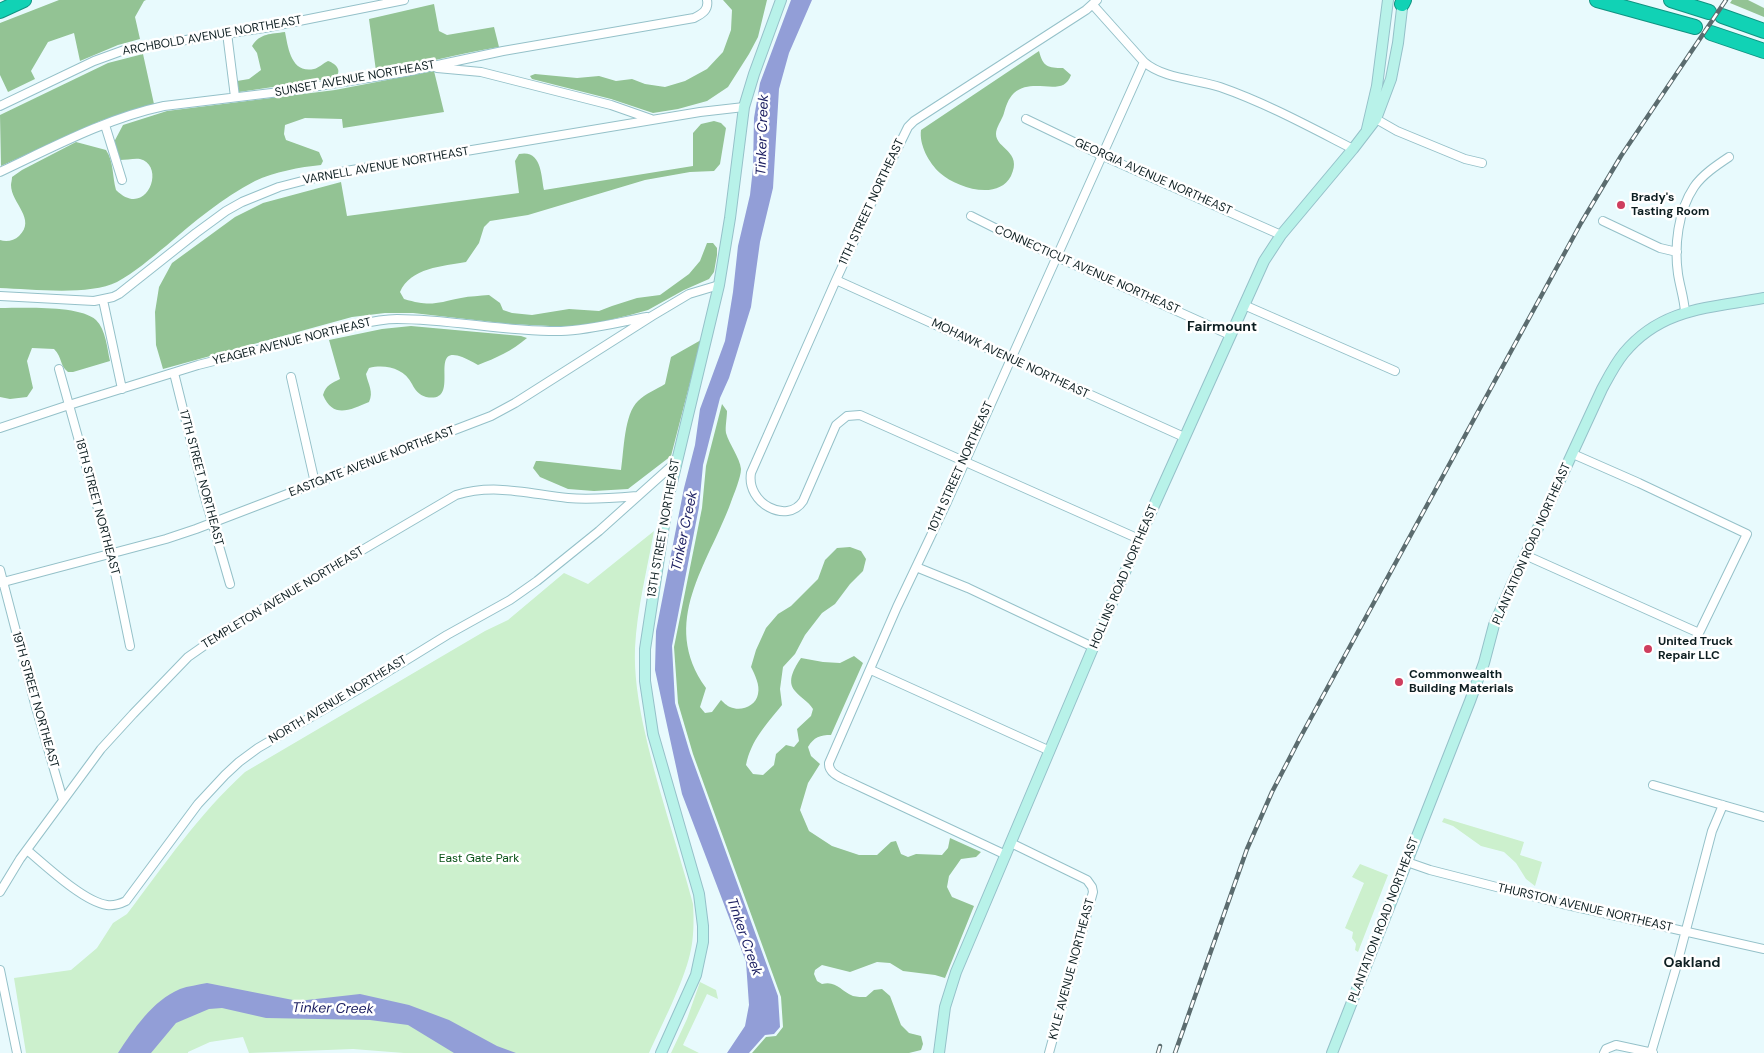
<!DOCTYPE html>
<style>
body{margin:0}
canvas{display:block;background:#e8fafd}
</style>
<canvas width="1764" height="1053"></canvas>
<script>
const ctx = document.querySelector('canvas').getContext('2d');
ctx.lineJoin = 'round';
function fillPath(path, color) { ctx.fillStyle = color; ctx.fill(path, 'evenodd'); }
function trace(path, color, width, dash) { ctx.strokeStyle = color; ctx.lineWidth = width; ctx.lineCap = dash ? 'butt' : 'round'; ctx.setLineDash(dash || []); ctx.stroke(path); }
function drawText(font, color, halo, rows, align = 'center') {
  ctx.font = font + ' "DM Sans",sans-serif'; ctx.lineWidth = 5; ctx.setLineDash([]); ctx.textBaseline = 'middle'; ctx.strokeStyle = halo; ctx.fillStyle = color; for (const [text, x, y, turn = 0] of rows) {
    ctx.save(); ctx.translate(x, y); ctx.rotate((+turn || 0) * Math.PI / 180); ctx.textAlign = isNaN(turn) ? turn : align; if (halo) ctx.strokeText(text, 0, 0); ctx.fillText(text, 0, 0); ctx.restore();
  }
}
const green = new Path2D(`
 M654,531C647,570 637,609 635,648C634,673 638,699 643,724C656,785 677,844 693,904C694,920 694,938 690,954C683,984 662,1024 649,1053H404L353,1049L249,1053L243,1037L210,1042L188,1052V1053H26L14,978L71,970L97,948L113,923L127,914C165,864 198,815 245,772L485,631L508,620L564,573L588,584Z
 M1444,818L1524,842L1520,855L1542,862L1535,886L1526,879L1516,863L1504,852L1481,846L1453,826L1442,822Z
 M1360,864L1388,875L1358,952L1355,950L1356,944L1352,938L1353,932L1345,928L1364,883L1352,877Z
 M700,982L716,990L718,999L707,994L683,1045L699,1053H671L687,1019Z`);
const forest = new Path2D(`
 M59,0H146L144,1L135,17L140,39L118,45L80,61L74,33L48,42L31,71L35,79L8,92L0,75V23Z
 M723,0H767L758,37L749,54L728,87L707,101L678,109L653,113L611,99L532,79L530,76L535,74L577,78L599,76L616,81L632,79L645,84L665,87L685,81L707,69L723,52L731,30L732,10Z
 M1732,0H1748L1764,8V17L1730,3Z
 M434,4L439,31L447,35L494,27L499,47C458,54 417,65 376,71L369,19Z
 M285,32C288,47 291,74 314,69C319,68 323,63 328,61C337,64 343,72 334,78L239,92L237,81L249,79L261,70L257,53L252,46C260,33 271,34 285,32Z
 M1039,51C1043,67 1048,68 1063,68L1071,75C1063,99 1034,76 1014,93C1008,99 1006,106 1004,113C1002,120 996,127 996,134C996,149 1023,151 1011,176C998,201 957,188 940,173C929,163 919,145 921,130Z
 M143,54L154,104L100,121L1,166L0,115L108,63Z
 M434,71L444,112L343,128L342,119L305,118L285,125L284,134L286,140L319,152L323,161L321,165C300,167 274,172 255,181C222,198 194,222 166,246C151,258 134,273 117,282C89,296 31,289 0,288V240C6,242 14,241 19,236C37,219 11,203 11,185C11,183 12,180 12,177L22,170L76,142L106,150C114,162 112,176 116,190C146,220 167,166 140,159C135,158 126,160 120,160L114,142L123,125L167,111L335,90Z
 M714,121L721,123L726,128L720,164L714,171L690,172L645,180L528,215L490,221L484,227L479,243L466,262C443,266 410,268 400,292L404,299C431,307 436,303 461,298C470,296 480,296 489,295L500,303L503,310L512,313L532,315L569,309L599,311L612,306L637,298L660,295L689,274L700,261L707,243H713L717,248V255L714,272L709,279L684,290L648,310L630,315L597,323L573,326H550L510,324L413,313H385L352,317L163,369L156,345L155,312L159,287L172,263L235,217L263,203L341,182L347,216L519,193L515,161L519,154C542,149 541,176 544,190L693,166V133L701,124Z
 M0,308C23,308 80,305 96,320C106,330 107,348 110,361L73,372H68C59,365 63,358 54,349L32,348L27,361L33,388L27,397L10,399L0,397Z
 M411,326L521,336L527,338C512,351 496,358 478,365C416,328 468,405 426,397C419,395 415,390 412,384C404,368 385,364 369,368L366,374C368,384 374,392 369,402C350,410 333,419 323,395C326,385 332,383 340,379L329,340L382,329Z
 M701,340L671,456L628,489L594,491L568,489L540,477L533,468L536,461H540L621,470C624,451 624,414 638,401C645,394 657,389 665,384L671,357Z
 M722,404L727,411C727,418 725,427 726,433C729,444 740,458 741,469C741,477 734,494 731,502C708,565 659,622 706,688L700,707L705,713L712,712L721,700C723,702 727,706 730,707C741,712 756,706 758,694C760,685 755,675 751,667L756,650L766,628L778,614L791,606L818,579L825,560L837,548L850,547L861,551L866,559L863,571L850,584L835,604L822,613L805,635L795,654L783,667L780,689L782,705C766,725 751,740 746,765L753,774L763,775L774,765L776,754L786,745L794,747L799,741L797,729L811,716L813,709C808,701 801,698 795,691C786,681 795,667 801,658L823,662L840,663L854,656L863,663L831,735C820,735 814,737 808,747L811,756L820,764L808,783L800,810L809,831L832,846L859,855H877L891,842L896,841L901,854L908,857L916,854L942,855L948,848L950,838L981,852L976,857L961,859L949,876L947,887L952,897L974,906L945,978L935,975L903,971L890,963L877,962L850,972L822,965L815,970L814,974L817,981L822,984C836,980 841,991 853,996C857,997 862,997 866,997L874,990L882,989L890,996L901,1025L909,1033L921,1036L923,1044L921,1050L909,1053H752L766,1037L776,1036L783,1027L781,997L693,754L678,703L674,647L702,508L706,466Z`);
const water = new Path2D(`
 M791,0H812L789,53L779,89L773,188L760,242L751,307L729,378L720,398L703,465L699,507L672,646L675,703L690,753L778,996L780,1027L774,1034L765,1035L749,1053H727L745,1026L749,1005L746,962L682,794L655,670L656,631L684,488L695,445L700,409L725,341L733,292L738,246L750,195L753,168L754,118L760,83Z
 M207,983L298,1001L360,994L409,1005L449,1020L497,1046L516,1053H454L408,1025L370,1020L266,1018L222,1008L209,1009L176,1023L151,1053H118C134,1029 152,1001 180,989C188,986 198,985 207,983Z`);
const street = new Path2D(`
 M1097,0L1086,10L914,121L908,127L883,178L836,280L751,473C746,503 787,525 803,501L836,425L847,416L860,415L1139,539
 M1093,5L1144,62C1164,79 1196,79 1220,87C1266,103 1310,127 1353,149
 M227,33L235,97
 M437,68L481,72L611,105L651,119
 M0,106L94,61L127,49L264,28L404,0
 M1026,119L1103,156L1281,235
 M1376,119L1397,131L1465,159L1482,163
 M105,125L122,180
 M0,172C53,147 107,118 164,106L288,91L405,72L503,51L694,18C702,14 709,10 707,0
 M971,216L1015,238L1230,335
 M1603,221L1660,248L1677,252
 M836,280L1184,437
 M0,296L94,301L113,297L119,294L196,233L226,211L242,202L279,187L306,180L346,171L700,112L744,107
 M103,300L122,389
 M1244,305L1395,371
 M1685,312C1684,298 1680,287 1678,274C1674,246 1678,211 1694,187C1702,175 1717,165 1729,157
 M59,369L113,563L130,646
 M174,373L204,494L230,584
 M291,377L315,483
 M0,428L69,405L198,365L356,325C369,322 383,319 397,319C452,319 506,332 561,331C590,330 619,322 647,317
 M1525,555L1699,633L1747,534L1639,483L1573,454
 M916,567L968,588L1093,647
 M0,570L35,704L63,800
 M0,583L166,539L196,529L491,416L515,403L652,316L689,294L719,285
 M871,670L1050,751
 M1653,785L1764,817
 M1011,843L1087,880L1092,887L1093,892L1049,1053
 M27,850C46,866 84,902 107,905C114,906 120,904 126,901L198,804L225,775L239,762L258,748L366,685L447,635L510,600L537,581L599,531L676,462
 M1006,855L854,784C845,779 828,775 829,763L897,607L947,502L1144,62
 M1407,862L1430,870L1563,904L1764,949
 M0,892L20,859L101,749L133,714L188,657L228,629L456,495C494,483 530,494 568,498C591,500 614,498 637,496
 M0,970L17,1053
 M1604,1053L1606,1049L1616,1045L1653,1053
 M1651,1053L1676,968L1712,831L1723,805`);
const secondary = new Path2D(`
 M1367,129L1377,86L1388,0
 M661,1053L696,975L703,942V926L699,894L653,734L645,681V649L668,499L719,285L730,218L744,107L754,74L781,0
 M939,1053L945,1007L956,972L1139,539L1264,261L1281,235L1353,149L1376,119L1391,79L1398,43L1403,0
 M1332,1053L1470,701L1484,663L1494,625L1512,584L1602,389C1609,376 1615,364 1624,353C1662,307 1711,308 1764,298`);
const highway = new Path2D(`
 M1597,0L1695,27
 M1671,0L1709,12
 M1402,4L1404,0
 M0,11L24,0
 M1722,16L1764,31
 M1711,33L1764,51`);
const rail = new Path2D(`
 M1158,1053L1160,1046
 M1175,1053L1247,849L1272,792L1300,738L1581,223L1621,156L1726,0`);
const markers = [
 [1621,205,5,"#ce3e5e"],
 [1648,649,5,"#ce3e5e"],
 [1399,682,5,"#ce3e5e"]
];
const streetNames = [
 ["ARCHBOLD AVENUE NORTHEAST",212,36,-10],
 ["SUNSET AVENUE NORTHEAST",355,79,-10],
 ["VARNELL AVENUE NORTHEAST",386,166,-10],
 ["GEORGIA AVENUE NORTHEAST",1153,177,24],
 ["11TH STREET NORTHEAST",872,202,-65],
 ["CONNECTICUT AVENUE NORTHEAST",1087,270,24],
 ["YEAGER AVENUE NORTHEAST",292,342,-14],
 ["MOHAWK AVENUE NORTHEAST",1010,359,25],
 ["EASTGATE AVENUE NORTHEAST",372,462,-21],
 ["10TH STREET NORTHEAST",961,467,-66],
 ["17TH STREET NORTHEAST",201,478,75],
 ["18TH STREET NORTHEAST",97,507,75],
 ["13TH STREET NORTHEAST",664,528,-80],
 ["PLANTATION ROAD NORTHEAST",1532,544,-66],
 ["HOLLINS ROAD NORTHEAST",1124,577,-67],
 ["TEMPLETON AVENUE NORTHEAST",283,598,-31],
 ["19TH STREET NORTHEAST",35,700,74],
 ["NORTH AVENUE NORTHEAST",338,700,-31],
 ["THURSTON AVENUE NORTHEAST",1585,908,13],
 ["PLANTATION ROAD NORTHEAST",1384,920,-69],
 ["KYLE AVENUE NORTHEAST",1072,969,-75]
];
const poiNames = [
 ["Brady's",1631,198],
 ["Tasting Room",1631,212],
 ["United Truck",1658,642],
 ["Repair LLC",1658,656],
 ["Commonwealth",1409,675],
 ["Building Materials",1409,689]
];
const parkNames = [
 ["East Gate Park",479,859]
];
const waterNames = [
 ["Tinker Creek",763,135,-88],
 ["Tinker Creek",685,531,-78],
 ["Tinker Creek",744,937,71],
 ["Tinker Creek",333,1009,1]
];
const neighbourhoodNames = [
 ["Fairmount",1222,327],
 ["Oakland",1692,963]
];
fillPath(green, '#ccf0cd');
fillPath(forest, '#93c394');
fillPath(water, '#929ed7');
trace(street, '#95c1c9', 10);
trace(secondary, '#95c1c9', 12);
trace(highway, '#109381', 16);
trace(street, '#fff', 8);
trace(secondary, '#b8f2e9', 10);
trace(highway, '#11d2b5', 14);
trace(rail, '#5b6c6f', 4.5);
trace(rail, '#fff', 2.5, [8]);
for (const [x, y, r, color] of markers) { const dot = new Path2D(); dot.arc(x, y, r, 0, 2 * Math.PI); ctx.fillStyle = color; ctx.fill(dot); trace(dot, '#fff', 2); }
drawText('12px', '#0d1e21', '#fff', streetNames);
drawText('bold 12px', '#0d1e21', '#fff', poiNames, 'left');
drawText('12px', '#085116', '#fff', parkNames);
drawText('italic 14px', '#1f2264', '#fff', waterNames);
drawText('bold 14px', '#0d1e21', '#fff', neighbourhoodNames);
</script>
